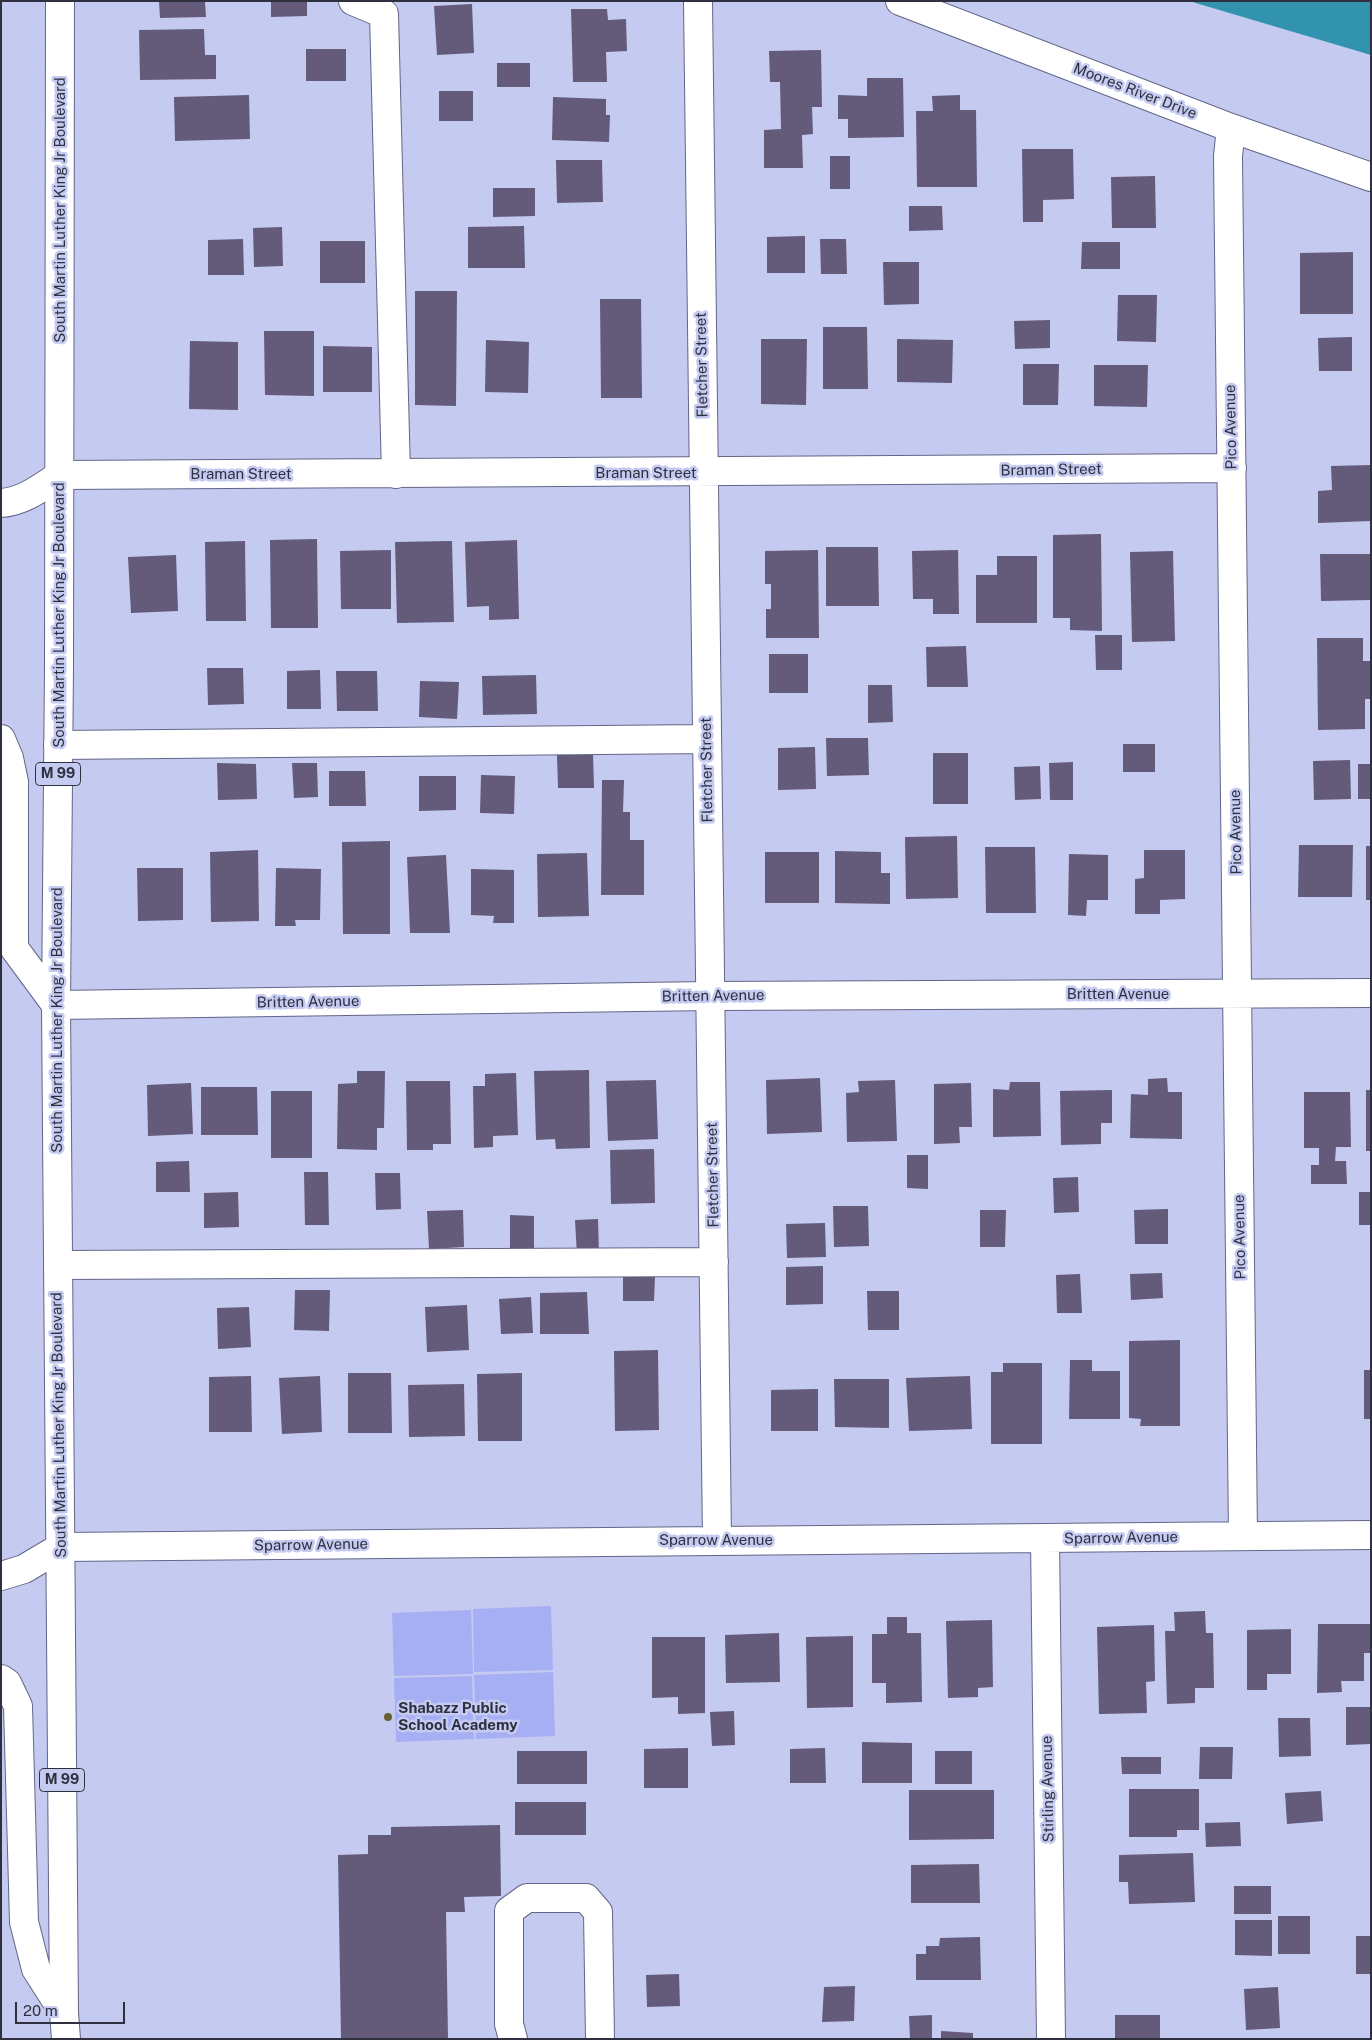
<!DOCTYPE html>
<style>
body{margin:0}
#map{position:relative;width:1372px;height:2040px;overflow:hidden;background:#c5caf0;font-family:"Public Sans",sans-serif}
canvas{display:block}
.frame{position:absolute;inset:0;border:2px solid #2f303f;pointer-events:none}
.scale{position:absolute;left:15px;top:2002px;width:110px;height:22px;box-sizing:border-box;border:2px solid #2f303f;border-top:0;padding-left:6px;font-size:15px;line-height:18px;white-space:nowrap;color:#2f303f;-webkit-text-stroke:4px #c5caf0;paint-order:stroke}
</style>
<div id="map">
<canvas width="1372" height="2040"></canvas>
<div class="frame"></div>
<div class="scale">20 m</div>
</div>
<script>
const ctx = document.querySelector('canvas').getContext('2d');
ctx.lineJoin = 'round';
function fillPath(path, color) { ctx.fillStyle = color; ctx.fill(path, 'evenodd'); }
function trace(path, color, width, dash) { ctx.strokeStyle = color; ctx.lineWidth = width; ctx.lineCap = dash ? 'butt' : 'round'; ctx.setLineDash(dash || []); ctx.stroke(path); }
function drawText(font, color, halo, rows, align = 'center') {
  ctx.font = font + ' "Public Sans",sans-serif'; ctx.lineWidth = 5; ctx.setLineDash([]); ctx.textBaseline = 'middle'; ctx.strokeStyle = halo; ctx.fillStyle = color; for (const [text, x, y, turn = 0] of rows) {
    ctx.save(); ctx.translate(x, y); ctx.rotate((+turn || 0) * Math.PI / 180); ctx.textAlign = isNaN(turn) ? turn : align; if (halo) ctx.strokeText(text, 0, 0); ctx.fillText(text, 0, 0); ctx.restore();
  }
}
const green = new Path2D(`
 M551,1606L553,1670L474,1672L473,1609Z
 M471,1610L473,1674L394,1676L392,1613Z
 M553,1672L555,1736L476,1739L474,1675Z
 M472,1676L474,1739L396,1742L394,1678Z`);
const water = new Path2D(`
 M1189,1H1371V55Z`);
const building = new Path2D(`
 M159,1H205L206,17L160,18Z
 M271,1H307V16L271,17Z
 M472,4L474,53L437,55L434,6Z
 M571,9H607L608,20L626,19L627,51L606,52L607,82H573Z
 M204,29L205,55H216V79L140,80L139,30Z
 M306,49H346V81H306Z
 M821,50L822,107H812L813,134L802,135L803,168H764V130L781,129L780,82H770L769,51Z
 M497,63H530V87H497Z
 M867,78H903L904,137L848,138V119H838V95L867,96Z
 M439,91H473V121H439Z
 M249,95L250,139L175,141L174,97Z
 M960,95V110H976L977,187H917L916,111H933L932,96Z
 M553,97L606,99V115H610L609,142L552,140Z
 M1022,149H1073L1074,199L1043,200V222H1023Z
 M830,156H850V189H830Z
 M556,160H602L603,202L557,203Z
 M1155,176L1156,228H1112L1111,177Z
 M493,188H535V216L493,217Z
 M909,206H942L943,230L909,231Z
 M524,226L525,268H468V227Z
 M282,227L283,266L254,267L253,228Z
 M805,236V273H767V237Z
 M243,239L244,275H208V240Z
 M820,239H846L847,274H821Z
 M320,241H365V283H320Z
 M1082,242H1120V269H1081Z
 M1353,252V314H1300V253Z
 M883,262H919V304L884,305Z
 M415,291H457L456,406L415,405Z
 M1118,295H1157L1156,342L1117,341Z
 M600,299H641L642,398H601Z
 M1050,320V348L1015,349L1014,321Z
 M823,327H867L868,389H823Z
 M264,331H314V396L265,395Z
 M1352,337V371H1319L1318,338Z
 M761,339H807L806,405L761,404Z
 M897,339L953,340L952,383L897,382Z
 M486,340L529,342L528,393L485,392Z
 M190,341L238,342V410L189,409Z
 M323,346L372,347V392H323Z
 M1023,364H1059L1058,405H1023Z
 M1094,365H1148L1147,407L1094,406Z
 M1371,465V521L1318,523V491L1332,490L1331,466Z
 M1101,534L1102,631L1070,630V618H1053V535Z
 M317,539L318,628H271L270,540Z
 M517,540L519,619L489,620V606L467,607L465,542Z
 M245,541L246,621H206L205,542Z
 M452,541L454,622L397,623L395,542Z
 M826,547H878L879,606H826Z
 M391,550V609H341L340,551Z
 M818,550L819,638H766V609H771V584H765V551Z
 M958,550L959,614H933V599H913L912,551Z
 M1173,551L1175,641L1132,642L1130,552Z
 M1320,554H1371V600L1321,601Z
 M176,555L178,611L131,613L128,557Z
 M997,556H1037V623H976V575H997Z
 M1095,635H1122V670H1096Z
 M1317,638H1363V661H1371V699H1365V729L1318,730Z
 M966,646L968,687H927L926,647Z
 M769,654H808V693H769Z
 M207,668H243L244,704L208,705Z
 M320,670L321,709H287V671Z
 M336,671H377L378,711H337Z
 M536,675L537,714L483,715L482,676Z
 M420,681L459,682L457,719L419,717Z
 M868,685H892L893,722L868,723Z
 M826,738H868L869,775L827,776Z
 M1123,744H1155V772H1123Z
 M815,747L816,789L778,790V748Z
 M933,753H968V804H933Z
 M593,754L594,788H558L557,755Z
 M1350,760L1351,799L1314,800L1313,761Z
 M1073,762V800H1050L1049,763Z
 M217,763L256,764L257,799L218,800Z
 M292,763H317L318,797L294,798Z
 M1358,764H1371V799H1358Z
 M1040,766L1041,799L1015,800L1014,767Z
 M329,771H365L366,806H329Z
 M481,775L515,776L514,814L480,813Z
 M419,776H456V810L419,811Z
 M602,780H624L623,812H630V840H644V895H601Z
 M957,836L958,898L906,899L905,837Z
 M390,841V934H343L342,842Z
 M1299,845H1353L1352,897H1298Z
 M1366,846H1371V900H1366Z
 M985,847H1035L1036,913H986Z
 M258,850L259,921L211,922L210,852Z
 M1144,850H1185V899L1160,900V914H1135V879L1144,878Z
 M835,851L881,852V873H890V904L835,903Z
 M765,852H819V903H765Z
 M587,853L589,916L538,917L537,854Z
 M1069,854L1108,855V900H1087L1086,916L1068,915Z
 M446,855L450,933H410L407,857Z
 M137,868H183V920L138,921Z
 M276,868L321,869L320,920H295L296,926H275Z
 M471,869L514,870V923H493L494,916L471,915Z
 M589,1070L590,1148L556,1149L555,1139L536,1140L534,1071Z
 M357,1071H385L384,1128H377V1150L337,1149L338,1084L357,1083Z
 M516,1073L518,1135L493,1136V1147L474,1148L473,1086H485V1074Z
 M820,1078L822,1132L767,1134L766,1080Z
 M1167,1078L1168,1092H1182V1139L1130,1138L1131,1094L1148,1095V1079Z
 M656,1080L658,1139L608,1141L606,1081Z
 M895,1080L897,1141L847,1142L846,1093L859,1092L858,1081Z
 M406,1081H450L451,1144H433V1150H407Z
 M1010,1082H1040L1041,1136L993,1137V1089L1009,1090Z
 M191,1083L193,1134L148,1136L147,1085Z
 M971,1083L972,1127H959L960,1143L934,1144V1084Z
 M201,1087H257L258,1135H201Z
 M1112,1090V1123H1101V1144L1061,1145L1060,1091Z
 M1366,1090H1371V1151H1366Z
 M271,1091H312V1158H271Z
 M1304,1092H1350L1351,1147H1336L1335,1161H1346L1347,1184H1311V1165H1319V1148H1304Z
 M654,1149L655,1203L611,1204L610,1150Z
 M907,1155H928V1189L907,1188Z
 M189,1161L190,1192H156V1162Z
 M304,1172H328L329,1225H305Z
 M375,1173H400L401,1209L376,1210Z
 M1078,1177L1079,1212L1054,1213L1053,1178Z
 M238,1192L239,1227L204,1228V1193Z
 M1359,1192H1371V1225H1359Z
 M833,1206H868L869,1246L834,1247Z
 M1168,1209V1244H1135L1134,1210Z
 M463,1210L464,1247L429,1249L427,1211Z
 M980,1210H1006L1005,1247H980Z
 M510,1215L534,1216V1254H510Z
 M598,1219L599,1254L577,1255L575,1220Z
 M825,1223L826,1257L787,1258L786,1224Z
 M823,1266V1304L786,1305V1267Z
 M1162,1273L1163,1298L1131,1300L1130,1274Z
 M1080,1274L1082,1313H1057L1056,1275Z
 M623,1277H655L654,1301H623Z
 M295,1290H330L329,1331L294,1330Z
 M867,1291H899V1330H868Z
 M587,1292L589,1334H540V1293Z
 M531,1297L533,1333L501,1334L499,1299Z
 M467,1305L469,1350L427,1352L425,1307Z
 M249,1307L251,1347L218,1349L217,1308Z
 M1180,1340V1426H1140L1141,1419L1129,1418V1341Z
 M658,1350L659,1430L615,1431L614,1351Z
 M1070,1360H1092V1371H1120V1419H1069Z
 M1003,1363H1042V1444H991V1372H1003Z
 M1364,1370H1371V1419H1364Z
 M348,1373H391L392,1433H348Z
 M522,1373V1441H478L477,1374Z
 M251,1376L252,1432H209V1377Z
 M320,1376L322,1432L282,1434L279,1378Z
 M970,1376L972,1429L909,1431L906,1378Z
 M834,1379H889V1428L835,1427Z
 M464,1384L465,1436L409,1437L408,1385Z
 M818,1389V1431H771V1390Z
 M1205,1611L1206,1633H1213L1214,1688H1195V1703L1167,1704L1165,1631H1175L1174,1612Z
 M887,1617H907V1633H921L922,1702L886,1703V1683H872V1634H887Z
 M992,1620L993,1687L978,1688V1697L948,1698L946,1621Z
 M1318,1624H1371V1653H1364V1681H1341L1342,1692L1317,1693Z
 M1154,1625L1155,1681L1146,1682L1147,1713L1099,1714L1097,1627Z
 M1291,1629V1674H1267V1690H1247V1630Z
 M779,1633L780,1682L726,1683L725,1635Z
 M853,1636V1707L807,1708L806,1637Z
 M652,1637H705V1713L678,1714V1697L652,1698Z
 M1346,1707H1371V1744L1346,1745Z
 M734,1711L735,1745L712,1746L710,1712Z
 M1278,1718H1310L1311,1756L1279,1757Z
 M862,1742L912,1743V1783H862Z
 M1200,1747H1233L1232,1779H1199Z
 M688,1748V1788H644V1749Z
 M825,1748L826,1783H790V1749Z
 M517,1751H587V1784H517Z
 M935,1751H972V1784H935Z
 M1121,1757H1161V1774H1122Z
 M1129,1789H1199V1830H1177V1837H1129Z
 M909,1790H994V1839L909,1840Z
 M1321,1791L1323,1821L1287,1824L1285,1793Z
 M515,1802H586V1835H515Z
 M1240,1822L1241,1846L1206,1847L1205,1823Z
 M500,1825L501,1896L464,1897L465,1912H446L448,2039H341L338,1855L368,1854V1835H391V1827Z
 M1193,1853L1195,1902L1129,1904L1128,1882H1119V1855Z
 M979,1864L980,1903H911V1865Z
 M1234,1886H1271V1914H1234Z
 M1278,1916H1310V1954H1278Z
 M1235,1920H1272V1956L1235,1955Z
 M1356,1936H1371V1974H1356Z
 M980,1937L981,1980H916V1954H926V1946H939L940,1938Z
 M679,1974L680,2006L647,2007L646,1975Z
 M855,1986L854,2021L822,2022L824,1987Z
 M1278,1987L1280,2028L1246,2030L1244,1989Z
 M932,2015V2039H910L909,2016Z
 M1115,2015H1160V2039H1115Z
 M941,2031L973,2033V2039H941Z`);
const minor = new Path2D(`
 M353,1L384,14L396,474
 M698,1L717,1540
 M900,1L1231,128L1371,177
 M1231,128L1228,156L1243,1536
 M60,475L1232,468
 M58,745L707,739
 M56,1005L711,996L1371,993
 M58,1265L714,1262
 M1045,1539L1051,2039
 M61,1547L1371,1535
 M513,2039L509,2024V1911L527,1898H586L598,1912L600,2039`);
const major = new Path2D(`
 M60,1L59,666L56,1005L64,2013L66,2039
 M1,503C23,502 42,487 60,475
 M1,739L9,758L14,782V948L56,1005
 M1,1576L24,1569L61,1547
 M1,1679L7,1683L18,1706L24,1922L36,1969L64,2013`);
const markers = [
 [388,1717,5,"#6a602d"]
];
const shields = [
 [58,774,45],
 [62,1780,45]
];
const shieldNames = [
 ["M 99",58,774],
 ["M 99",62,1780]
];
const streetNames = [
 ["Moores River Drive",1135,91,21],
 ["South Martin Luther King Jr Boulevard",60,210,-90],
 ["Fletcher Street",702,365,-91],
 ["Pico Avenue",1231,427,-91],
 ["Braman Street",1051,470,-1],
 ["Braman Street",646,473],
 ["Braman Street",241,474],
 ["South Martin Luther King Jr Boulevard",59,615,-90],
 ["Fletcher Street",707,770,-91],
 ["Pico Avenue",1236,832,-91],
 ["Britten Avenue",1118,994],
 ["Britten Avenue",713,996,-1],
 ["Britten Avenue",308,1002,-1],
 ["South Martin Luther King Jr Boulevard",57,1020,-90],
 ["Fletcher Street",713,1175,-91],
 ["Pico Avenue",1240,1237,-91],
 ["South Martin Luther King Jr Boulevard",59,1425,-91],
 ["Sparrow Avenue",1121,1538,-1],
 ["Sparrow Avenue",716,1540],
 ["Sparrow Avenue",311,1545,-1],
 ["Stirling Avenue",1048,1789,-91]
];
const poiNames = [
 ["Shabazz Public",398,1708],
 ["School Academy",398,1725]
];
fillPath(green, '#a7aff4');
fillPath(water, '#3193ad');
fillPath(building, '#645a7a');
trace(minor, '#626688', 30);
trace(major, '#626688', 30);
trace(minor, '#fff', 28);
trace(major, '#fff', 28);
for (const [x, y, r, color] of markers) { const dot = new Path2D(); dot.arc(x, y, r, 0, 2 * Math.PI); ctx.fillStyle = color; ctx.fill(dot); trace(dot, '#c5caf0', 2); }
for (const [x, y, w] of shields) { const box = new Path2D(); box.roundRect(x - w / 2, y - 11.5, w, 23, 4); ctx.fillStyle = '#c5caf0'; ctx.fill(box); trace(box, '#2f303f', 1); }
drawText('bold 14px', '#2f303f', null, shieldNames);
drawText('15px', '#2f303f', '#c5caf0', streetNames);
drawText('bold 15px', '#2f303f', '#c5caf0', poiNames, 'left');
</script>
